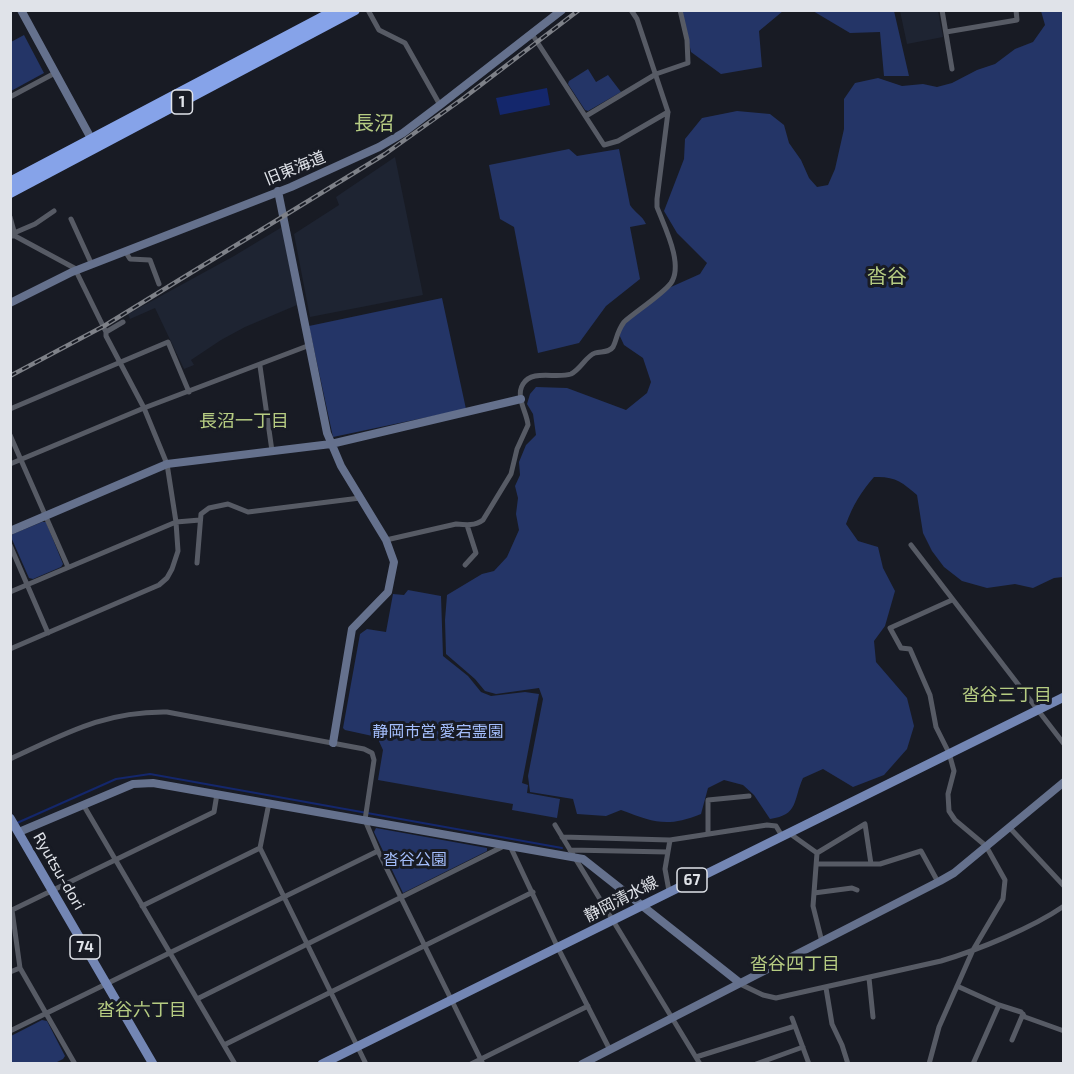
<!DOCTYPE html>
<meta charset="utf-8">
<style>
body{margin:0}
#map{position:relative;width:1074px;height:1074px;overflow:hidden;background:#181b24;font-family:"Exo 2",sans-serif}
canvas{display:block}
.frame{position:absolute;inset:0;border:12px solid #e0e3e9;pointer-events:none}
</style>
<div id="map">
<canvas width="1074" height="1074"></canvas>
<div class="frame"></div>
</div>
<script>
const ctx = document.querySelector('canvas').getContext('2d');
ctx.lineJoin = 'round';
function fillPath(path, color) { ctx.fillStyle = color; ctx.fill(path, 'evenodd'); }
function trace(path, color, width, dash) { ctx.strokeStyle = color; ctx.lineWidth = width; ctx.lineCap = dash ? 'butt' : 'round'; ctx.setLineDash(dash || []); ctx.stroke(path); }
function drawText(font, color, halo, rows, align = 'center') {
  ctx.font = font + ' "Exo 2","Noto Sans JP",sans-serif'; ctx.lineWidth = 6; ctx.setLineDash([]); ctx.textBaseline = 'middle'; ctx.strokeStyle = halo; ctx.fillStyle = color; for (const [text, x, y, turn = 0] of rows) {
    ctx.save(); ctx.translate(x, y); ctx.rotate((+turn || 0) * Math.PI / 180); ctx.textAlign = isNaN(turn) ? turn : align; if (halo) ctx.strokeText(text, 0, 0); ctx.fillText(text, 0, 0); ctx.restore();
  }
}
const built = new Path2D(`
 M900,11H938L943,37L907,44Z
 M395,157L423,295L310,317L294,234L339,205L336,197Z
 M282,227L297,305L245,327L221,340L191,360L194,365L184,369L155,308L130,319L128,314L234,256Z`);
const green = new Path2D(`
 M682,11H783L759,31L762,67L721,74L691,52Z
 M813,11H894L909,76H884L880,32L850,33Z
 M1041,11H1063V577L1054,578L1033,588L1015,584L987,588L962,581L944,567L932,551L923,533L917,495C902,482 895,476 874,477C861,492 853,505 846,524L858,541L878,547L883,568L895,591L885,626L874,641L876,662L907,698L914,726L907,749L884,775L853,787L823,769L803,778C793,800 799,815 770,819L754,795L743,785L724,780L708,788L701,814C666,828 654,822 621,810L606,816L577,814L573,799L530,792L528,776L543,699L539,688L496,694L485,691L475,679L446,654L445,620L447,595L482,574L494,571L507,557L519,530L516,514L518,498L515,486L520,475L519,462L526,445L536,435L533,414L527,404L530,394L536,387L567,388L626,410L647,393L651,382L643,358L624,345L617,330L662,291L700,274L707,263L677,233L664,211L684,159L685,139L702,118L737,111L770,114L784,125L789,143L801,160L809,178L817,187L828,185L835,169L844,129V99L855,83L878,78L902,86L923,84L937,87L952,83L977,70L995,64L1015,49L1033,42L1045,25Z
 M24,35L44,73L11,91V42Z
 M588,69L596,82L608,75L621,92L588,111L585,110L568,84L569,81Z
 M569,149L577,156L619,149L630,205C635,213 642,215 646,224L630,227L640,279L606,306L579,343L538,353L514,227L500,219L489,165Z
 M442,298L466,409L333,437L309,326Z
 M42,522H46L63,564L61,567L33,579L29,578L11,537L13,534Z
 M408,590L441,596L443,656L468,676L481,692L491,696L525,692L539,694L522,783L528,785L527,793L560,799L557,818L512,810L513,804L378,780L383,750L377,737L345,730L343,728L360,634L367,629L386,632L393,594L404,595Z
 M376,828L487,848V851L403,893L374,832Z
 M42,1020L47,1021L65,1056L63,1059L55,1063H11V1036Z`);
const water = new Path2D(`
 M547,88L550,105L500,115L496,98Z`);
const stream = new Path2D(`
 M17,823L116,779L150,774L562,848`);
const street = new Path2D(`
 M368,10L379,30L405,43L440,105
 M942,10L952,69
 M946,32L1017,20L1016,10
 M532,34L604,145L618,141L668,112
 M10,97L55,73
 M586,116L656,74L688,63L687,40L680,10
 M10,217L15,235
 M71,219L92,265
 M14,233L35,224L54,211
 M10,236H15L78,270
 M125,251L130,259L150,260L159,284
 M76,271L106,332
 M260,366L272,451
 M10,409L168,342L189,392
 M10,435L68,567
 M10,464L144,408L310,345
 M386,540L456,524C466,525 475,526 483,520L511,474L517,449L528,425C527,412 515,397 523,384C532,369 556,379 571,374C581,369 586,356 595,353C601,351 609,353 613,347C617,340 616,333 624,322C635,312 663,294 671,283C684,264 664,226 657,207V199L668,112L637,19L631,10
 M10,545L48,633
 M911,545L1064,744
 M197,563L201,514L209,508L228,504L248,512L360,498
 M465,565L476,553L467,525
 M10,592L176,522L200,520
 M10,649L159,585L167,578L172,569L178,551L176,522L167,464L144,408L106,336V332L123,322
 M10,759C65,734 104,711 167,712L364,749L372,753L374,760L365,820L378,851L483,1064
 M269,803L260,848L366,1064
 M84,806L235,1064
 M555,825L700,1064
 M1009,827L1064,886
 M789,833L817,853L813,906L822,942
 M708,834V800L749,796
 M562,837L670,840L767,825L776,826L782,836
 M510,846L558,948L610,1050
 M570,850L668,852
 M817,853L865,824L871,864
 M817,864H880L921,851L938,882
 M669,891L665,869L670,840
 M814,893L852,888L857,890
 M142,906L260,848
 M10,972L20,968
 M869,978L873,1017
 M740,984L763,995L776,998L941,961C978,950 1032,928 1064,906
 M957,986L999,1005L1021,1012L1025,1017L1064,1031
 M826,988L832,1024L842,1045L848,1064
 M197,999L504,846
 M792,1018L809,1064
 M10,1031L378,851
 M1012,1040L1023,1014
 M224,1045L533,892
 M696,1057L795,1026
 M75,1064L20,968L12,910L214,812L217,794
 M471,1064L588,1006
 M756,1064L803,1047
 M929,1064L939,1027L973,950L1003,899L1005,880L986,846L955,820L949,811L948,794L954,771L949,753L936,727L930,695L910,649L901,648L890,628L952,600
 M973,1064L999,1005`);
const secondary = new Path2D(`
 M21,10L93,142
 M278,191L327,433L341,466L386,540L394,562L388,592L352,629L333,743
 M10,303L72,272L291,187L379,147L403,133L440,105L562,10
 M10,531L167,464L331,444L521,399
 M19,832L133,784L153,783L583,859L740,983
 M582,1064L940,881L954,873L1064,782`);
const primary = new Path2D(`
 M10,818L153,1064
 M322,1064L1064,697`);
const highway = new Path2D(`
 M10,182L336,10
 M10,193L355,10`);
const rail = new Path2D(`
 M10,376L104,326L385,154L465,97L579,10`);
const shields = [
 [182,102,21],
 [692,880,30],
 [85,947,30]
];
const shieldNames = [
 ["1",182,102],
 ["67",692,880],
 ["74",85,947]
];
const streetNames = [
 ["旧東海道",295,168,-22],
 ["Ryutsu-dori",59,871,60],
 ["静岡清水線",621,899,-27]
];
const parkNames = [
 ["静岡市営 愛宕霊園",438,732],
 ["沓谷公園",415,860]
];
const neighbourhoodNames = [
 ["長沼一丁目",244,421],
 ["沓谷三丁目",1007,695],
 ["沓谷四丁目",795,964],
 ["沓谷六丁目",142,1010]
];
const quarterNames = [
 ["長沼",374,123],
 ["沓谷",887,276]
];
fillPath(built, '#1e2432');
fillPath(green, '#243567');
fillPath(water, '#14276c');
trace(stream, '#14276c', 2);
trace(street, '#575b65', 5);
trace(secondary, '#65718d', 8);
trace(primary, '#7386b4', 9);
trace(highway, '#86a3e9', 10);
trace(rail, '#7e8188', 4.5);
trace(rail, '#181b24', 2, [7]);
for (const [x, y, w] of shields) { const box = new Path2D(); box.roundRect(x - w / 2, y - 12, w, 24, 4.5); ctx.fillStyle = '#181b24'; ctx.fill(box); trace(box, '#e0e3e9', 1.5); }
drawText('bold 15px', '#e0e3e9', null, shieldNames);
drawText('16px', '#e0e3e9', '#181b24', streetNames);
drawText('16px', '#a4befc', '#181b24', parkNames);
drawText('18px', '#b6cc82', '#181b24', neighbourhoodNames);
drawText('20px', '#b6cc82', '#181b24', quarterNames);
</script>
